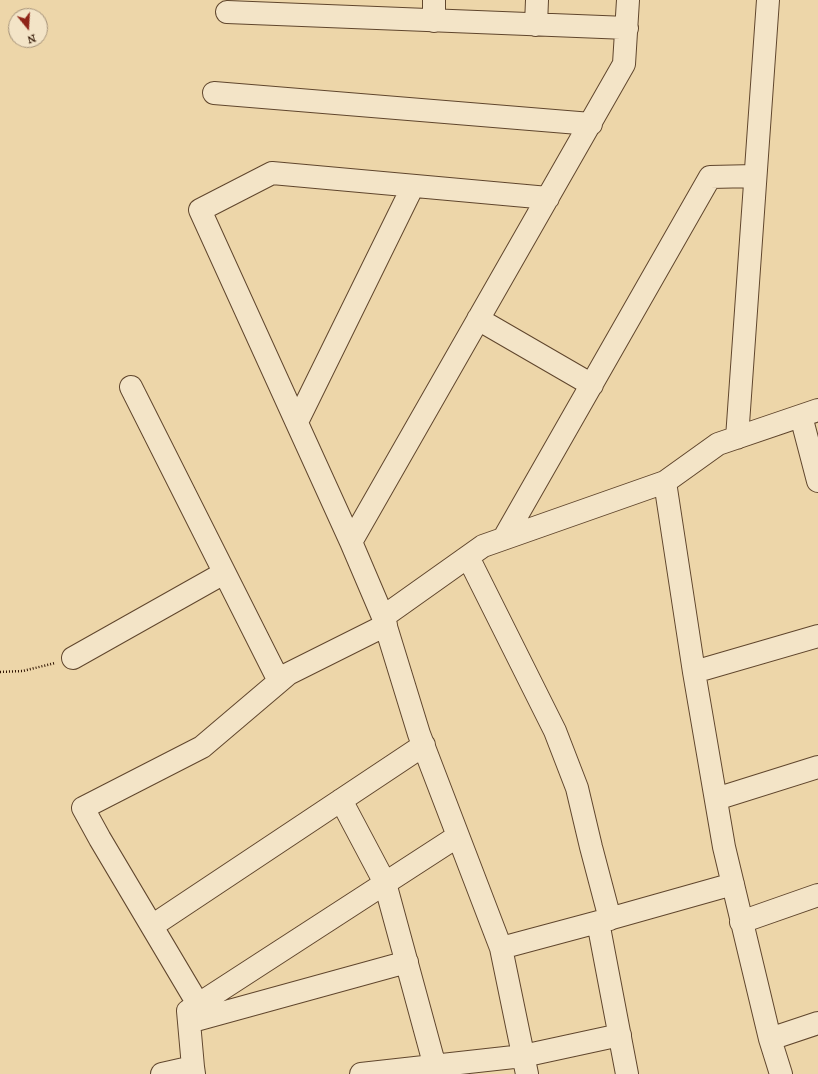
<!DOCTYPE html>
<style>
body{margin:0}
#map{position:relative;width:818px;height:1074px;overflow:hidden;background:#edd6a9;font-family:"IM FELL French Canon",serif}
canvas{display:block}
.north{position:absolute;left:8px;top:8px;width:40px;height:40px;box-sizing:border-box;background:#f3e4c7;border:1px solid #a59279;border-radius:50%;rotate:162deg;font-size:11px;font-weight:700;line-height:16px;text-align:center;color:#311604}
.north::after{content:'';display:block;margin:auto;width:14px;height:18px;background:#8f2418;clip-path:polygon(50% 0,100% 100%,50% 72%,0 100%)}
</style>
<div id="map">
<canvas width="818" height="1074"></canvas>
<div class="north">N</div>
</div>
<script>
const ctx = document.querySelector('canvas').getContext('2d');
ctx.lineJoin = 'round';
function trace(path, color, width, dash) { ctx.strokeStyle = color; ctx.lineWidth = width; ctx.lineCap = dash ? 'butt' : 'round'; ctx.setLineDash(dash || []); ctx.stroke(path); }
const path = new Path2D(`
 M0,672L23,671L55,663`);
const minor = new Path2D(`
 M227,12L627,28
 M434,21V0
 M536,25L537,0
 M214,93L591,124
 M478,319L592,385
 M131,387L279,681
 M801,416L818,481
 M297,422L413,186
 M737,438L768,0
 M665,482L694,672L724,847L770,1039L781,1074
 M504,538L710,177L755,176
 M351,542L200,210L272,173L548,198
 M468,557L555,731L577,788L591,847L610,919
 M383,617L351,542L624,64L628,0
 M73,658L224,573
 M694,672L818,636
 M716,799L818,767
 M341,800L385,883L437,1074
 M598,922L733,884
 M741,922L818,895
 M152,926L424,745
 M501,948L598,922L627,1074
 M198,1004L100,839L83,808L202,747L288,674L386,625
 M189,1022L407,962
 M770,1039L818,1023
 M193,1067L188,1011L458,836
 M162,1074L193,1067L194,1074
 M361,1074L523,1056L620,1035
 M527,1074L501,948L419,734L383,617L483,546L665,482L718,444L818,410`);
trace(minor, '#60462d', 24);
trace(path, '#311604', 2.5, [1, 2]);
trace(minor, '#f3e4c7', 22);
</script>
